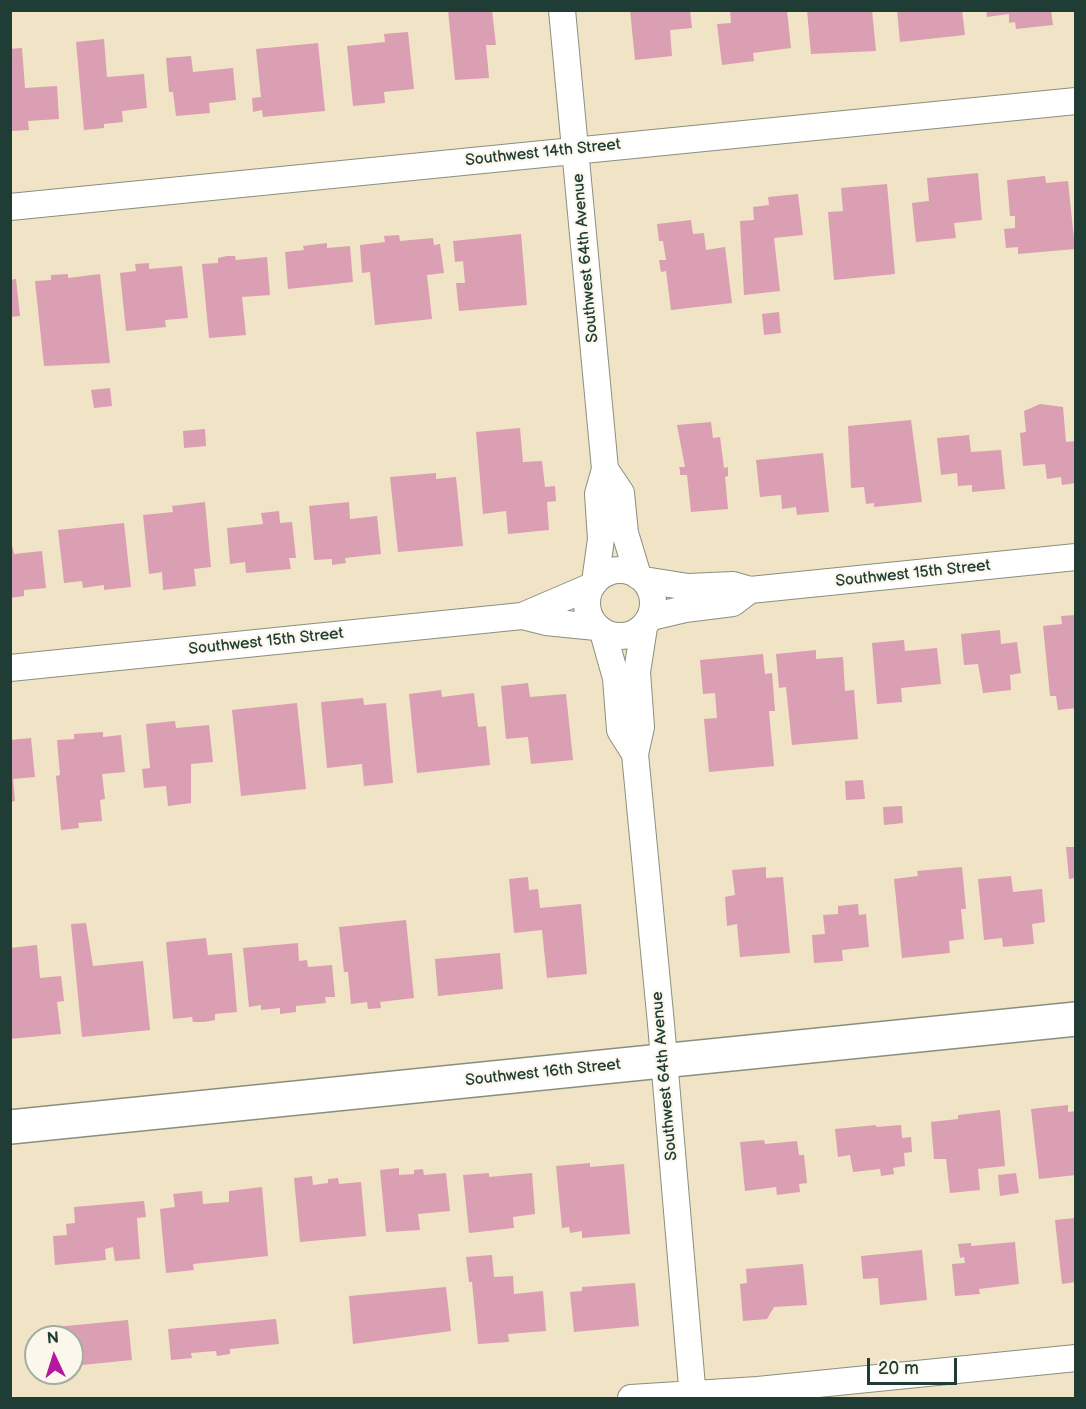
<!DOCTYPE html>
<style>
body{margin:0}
#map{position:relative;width:1086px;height:1409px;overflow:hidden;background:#f1e3c6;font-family:"Balsamiq Sans",sans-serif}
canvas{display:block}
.frame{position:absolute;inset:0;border:12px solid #1f3d34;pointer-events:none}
.north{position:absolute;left:24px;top:1325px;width:60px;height:60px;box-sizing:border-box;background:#fbf7ec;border:2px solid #a3ada2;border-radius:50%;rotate:356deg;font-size:16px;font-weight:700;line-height:24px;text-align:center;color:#1f3d34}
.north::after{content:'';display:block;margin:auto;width:21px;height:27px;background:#b5179e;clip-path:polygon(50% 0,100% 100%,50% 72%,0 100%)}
.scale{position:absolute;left:867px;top:1358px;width:90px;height:27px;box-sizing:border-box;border:3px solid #1f3d34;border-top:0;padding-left:8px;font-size:18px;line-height:21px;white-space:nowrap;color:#1f3d34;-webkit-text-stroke:4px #fbf7ec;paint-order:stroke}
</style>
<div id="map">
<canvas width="1086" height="1409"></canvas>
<div class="frame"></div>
<div class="north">N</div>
<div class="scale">20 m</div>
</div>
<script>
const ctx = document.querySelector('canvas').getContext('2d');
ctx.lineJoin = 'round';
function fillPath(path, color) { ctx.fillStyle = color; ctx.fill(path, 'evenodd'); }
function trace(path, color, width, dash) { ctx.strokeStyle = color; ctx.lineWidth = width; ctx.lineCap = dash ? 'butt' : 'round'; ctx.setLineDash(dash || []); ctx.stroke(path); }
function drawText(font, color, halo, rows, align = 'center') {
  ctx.font = font + ' "Balsamiq Sans",sans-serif'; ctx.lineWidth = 4.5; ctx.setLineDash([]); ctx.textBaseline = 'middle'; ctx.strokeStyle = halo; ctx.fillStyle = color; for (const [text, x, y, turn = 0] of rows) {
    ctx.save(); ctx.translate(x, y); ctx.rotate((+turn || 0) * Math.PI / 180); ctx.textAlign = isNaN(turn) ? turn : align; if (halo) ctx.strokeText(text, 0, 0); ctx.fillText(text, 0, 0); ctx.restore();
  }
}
const building = new Path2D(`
 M448,10H492L496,45H486L489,78L455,80Z
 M630,10H690L692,28L670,30L672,56L635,60Z
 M730,10H787L791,48L753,53L754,61L722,65L717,24L731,23Z
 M807,10H872L876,51L811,54Z
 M897,10H962L965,35L900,42Z
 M986,10H1051L1053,25L1016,29L1015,22L1009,23V14L987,17Z
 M408,32L414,89L384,92L385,103L353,106L347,46L385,42L384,34Z
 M104,39L107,77L144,74L147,108L122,111L123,122L104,124V128L84,130L76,42Z
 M318,43L325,111L263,117L262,110L253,112L252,98L261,97L256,49Z
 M22,48L25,88L57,86L59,119L28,121L29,130L10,131V49Z
 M191,56L193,72L233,68L236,100L209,103L210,113L176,116L173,92H169L166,58Z
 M978,173L982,220L954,223L956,238L916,242L912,203L929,201L927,178Z
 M1045,176L1046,183L1068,181L1075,249L1018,254V247L1006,248L1004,229L1015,228V216H1010L1007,180Z
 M887,184L895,274L834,280L828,212L843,211L841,188Z
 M798,194L803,235L774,238L780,291L744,295L740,221L754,220L753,207L769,205L768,197Z
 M691,220L693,234L704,233L706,250L725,247L732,303L671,310L666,271L661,272L659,260H666L663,241H659L657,224Z
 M521,234L527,305L459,311L456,283H465L463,261L455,262L453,241Z
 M399,235L400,241L433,238L434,245L440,244L444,273L427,275L432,319L375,325L370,272L362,273L360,245L385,242L384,236Z
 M327,243V248L350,246L353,282L288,289L285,252L304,250L303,246Z
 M227,256H235L236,260L267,257L270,295L242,297L246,335L209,338L202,264L218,263V258Z
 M149,263V269L182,266L188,318L165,320L166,327L126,331L120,273L136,271L135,264Z
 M68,274V278L100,274L110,363L44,366L35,281L51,280V275Z
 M16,279L20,316L10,317V280Z
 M779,312L781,333L764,335L762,314Z
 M110,388L112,406L94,408L91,390Z
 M1040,404L1063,407L1066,442L1076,441V483L1062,485L1061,477L1047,479L1045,464L1023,466L1020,433L1026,432L1024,411Z
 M911,420L922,502L874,507V503L866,504L864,487L851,488L848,426Z
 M711,422L713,438L720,437L724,468L728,467V476L725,477L728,509L691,512L687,475H680V471L679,467H685L677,425Z
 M520,428L523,462L542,461L545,487L555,486L556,501L547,502L549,530L508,534L506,511L483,514L476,432Z
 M205,429L206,446L184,448L183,431Z
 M969,435L971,452L1001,450L1005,489L972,492V485L958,486L957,473L941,475L937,438Z
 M823,453L829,512L797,515L796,507L782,509L781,495L760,497L756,460Z
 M436,473V479L456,477L463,546L398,552L390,477Z
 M205,502L211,567L194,569L196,586L163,590L162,572L149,574L143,515L173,512L172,506Z
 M349,502L350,519L377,516L381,554L345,558L346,563L332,565V559L314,560L309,506Z
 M279,511L280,523L292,522L296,558H289L291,569L246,573L245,562L230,564L227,528L263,524L261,513Z
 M124,523L131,587L104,590V585L83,588L82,581L64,583L58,530Z
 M10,535L14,554L42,551L46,588L24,590V596L10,598Z
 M1076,615V708L1058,710L1056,696H1050L1043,626L1062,624L1061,616Z
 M1000,630L1001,644L1017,642L1021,673L1010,675L1011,690L983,693L978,664L964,665L961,634Z
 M904,640L905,651L937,648L941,684L901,688L902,702L877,704L872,643Z
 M816,650V659L843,657L845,691L854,690L858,739L792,745L786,687L779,688L776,654Z
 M763,654L765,674L772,673L775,711H769L774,766L709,772L704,719L717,718L715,693L703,694L700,660Z
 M528,683L530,697L566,694L573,760L531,764L528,737L506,739L501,686Z
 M441,690L442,697L474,693L478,727L486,726L490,765L417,773L409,694Z
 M363,698L364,705L386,703L393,783L364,786L362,764L327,768L321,702Z
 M297,703L306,789L241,796L232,710Z
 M175,721L176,728L209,725L213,762L191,764V803L168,806L166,786L144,788L142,769L150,768L146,724Z
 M103,732V737L121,735L125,772L102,774L105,799L100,800L102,821L78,823L79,828L61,830L56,776L60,775L57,740L74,739V734Z
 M31,738L35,777L13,779L15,801L10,802V740Z
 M863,780L865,799L846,800L845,781Z
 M902,806L903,823L884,825L883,807Z
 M1066,847H1076V878L1069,879Z
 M766,867V878L783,877L790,953L740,957L737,924L727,926L725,897L735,895L732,870Z
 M962,867L966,909H961L964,939L949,941L950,953L902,958L894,879L918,876L917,871Z
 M1011,876L1013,892L1042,889L1045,922L1032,924L1034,944L1003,947L1002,938L984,940L978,879Z
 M528,877L529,890L538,889L540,908L581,904L587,974L547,978L542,930L514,933L509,879Z
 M858,904L859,915L866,914L869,947L842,950L843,961L814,963L812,935L825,934L823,915L838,914V906Z
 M406,920L414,998L380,1002L381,1008L368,1009L367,1002L351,1004L348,972H344L339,927Z
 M86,923L93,966L143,961L150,1030L82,1037L71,924Z
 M206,938L208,955L232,953L237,1012L215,1014V1020L204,1022H193L192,1017L173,1019L166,942Z
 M298,943L299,961L307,960L308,967L332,965L335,997H325L326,1003L296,1006V1012L280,1014V1008L261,1010V1005L249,1007L243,948Z
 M37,945L40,978L61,976L64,1001L57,1002L61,1034L10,1039V948Z
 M500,953L503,989L438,996L435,959Z
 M1068,1105V1112L1076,1111V1175L1039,1179L1031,1109Z
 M1000,1110L1005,1166L978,1169L980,1190L950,1193L946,1159H934L931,1122L958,1119V1115Z
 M876,1125V1127L901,1125L902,1138L911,1137L912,1152L904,1153L905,1166L893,1168L894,1174L881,1176L880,1169L853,1172L850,1155L838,1157L835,1129Z
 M764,1140L765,1144L797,1141L799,1155H804L807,1183L799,1184L800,1192L777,1195L776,1187L745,1191L740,1142Z
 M590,1163V1167L624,1164L630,1234L582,1238V1231L570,1233L569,1227L562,1228L556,1166Z
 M399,1168V1175L414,1174V1170L423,1169L424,1175L446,1173L450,1211L418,1214L420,1230L386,1232L380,1170Z
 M489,1173V1177L532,1173L535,1214L513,1217L514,1228L469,1233L463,1175Z
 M1016,1173L1019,1193L1000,1196L998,1175Z
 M312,1176L313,1185L328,1183V1179L338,1178L339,1184L361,1182L366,1236L300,1242L294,1178Z
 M262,1187L268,1256L193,1264L194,1270L166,1273L160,1209L175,1207L173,1194L202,1191L203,1204L229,1202V1191Z
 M144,1201L146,1217L137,1218L140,1259L115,1261L113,1247L105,1249L106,1260L55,1265L53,1236L67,1235L66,1224L75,1223L74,1207Z
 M1076,1218V1282L1062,1284L1055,1220Z
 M1015,1242L1019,1284L979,1289L980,1294L955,1296L952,1264L965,1263L964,1257L960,1258L958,1244L971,1243V1246Z
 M922,1250L927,1300L880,1305L878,1278L863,1279L861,1256Z
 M492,1255L494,1277L513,1276L514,1294L543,1291L546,1331L508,1334L509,1342L478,1344L472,1282H469L466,1257Z
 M803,1264L807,1305L774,1307L767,1319L743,1321L740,1284L747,1283L746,1269Z
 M635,1283L639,1326L574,1332L570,1292L582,1291V1287Z
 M446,1287L451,1331L353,1344L349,1296Z
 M276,1319L279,1344L230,1349V1354L217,1356L216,1351L191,1353L192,1358L171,1360L168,1329Z
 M128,1320L132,1360L72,1366V1337H46L45,1328Z`);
const minor = new Path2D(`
 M562,10L605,469L598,494L601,539L595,582
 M10,207L1076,101
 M605,469L621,493L625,533L638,576
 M587 603a33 33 0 1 1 66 0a33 33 0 1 1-66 0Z
 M644,580L688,587L733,585L750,590L1076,557
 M522,616L546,622L596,627
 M651,617L685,609L733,603L750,590
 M644,627L637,672L641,727L635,754L661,1024L693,1398
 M603,632L616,678L620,730L635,754
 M10,668L522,616L592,586
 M631,1398L758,1390L1076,1358`);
const tertiary = new Path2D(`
 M10,1127L1076,1019`);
const streetNames = [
 ["Southwest 14th Street",543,153,-6],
 ["Southwest 64th Avenue",586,258,-95],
 ["Southwest 15th Street",913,574,-6],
 ["Southwest 15th Street",266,642,-6],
 ["Southwest 16th Street",543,1073,-6],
 ["Southwest 64th Avenue",665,1076,-95]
];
fillPath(building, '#da9fb2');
trace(minor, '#88907d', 28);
trace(tertiary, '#88907d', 36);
trace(minor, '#fff', 26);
trace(tertiary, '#fff', 33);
drawText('16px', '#1f3d34', '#fbf7ec', streetNames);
</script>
